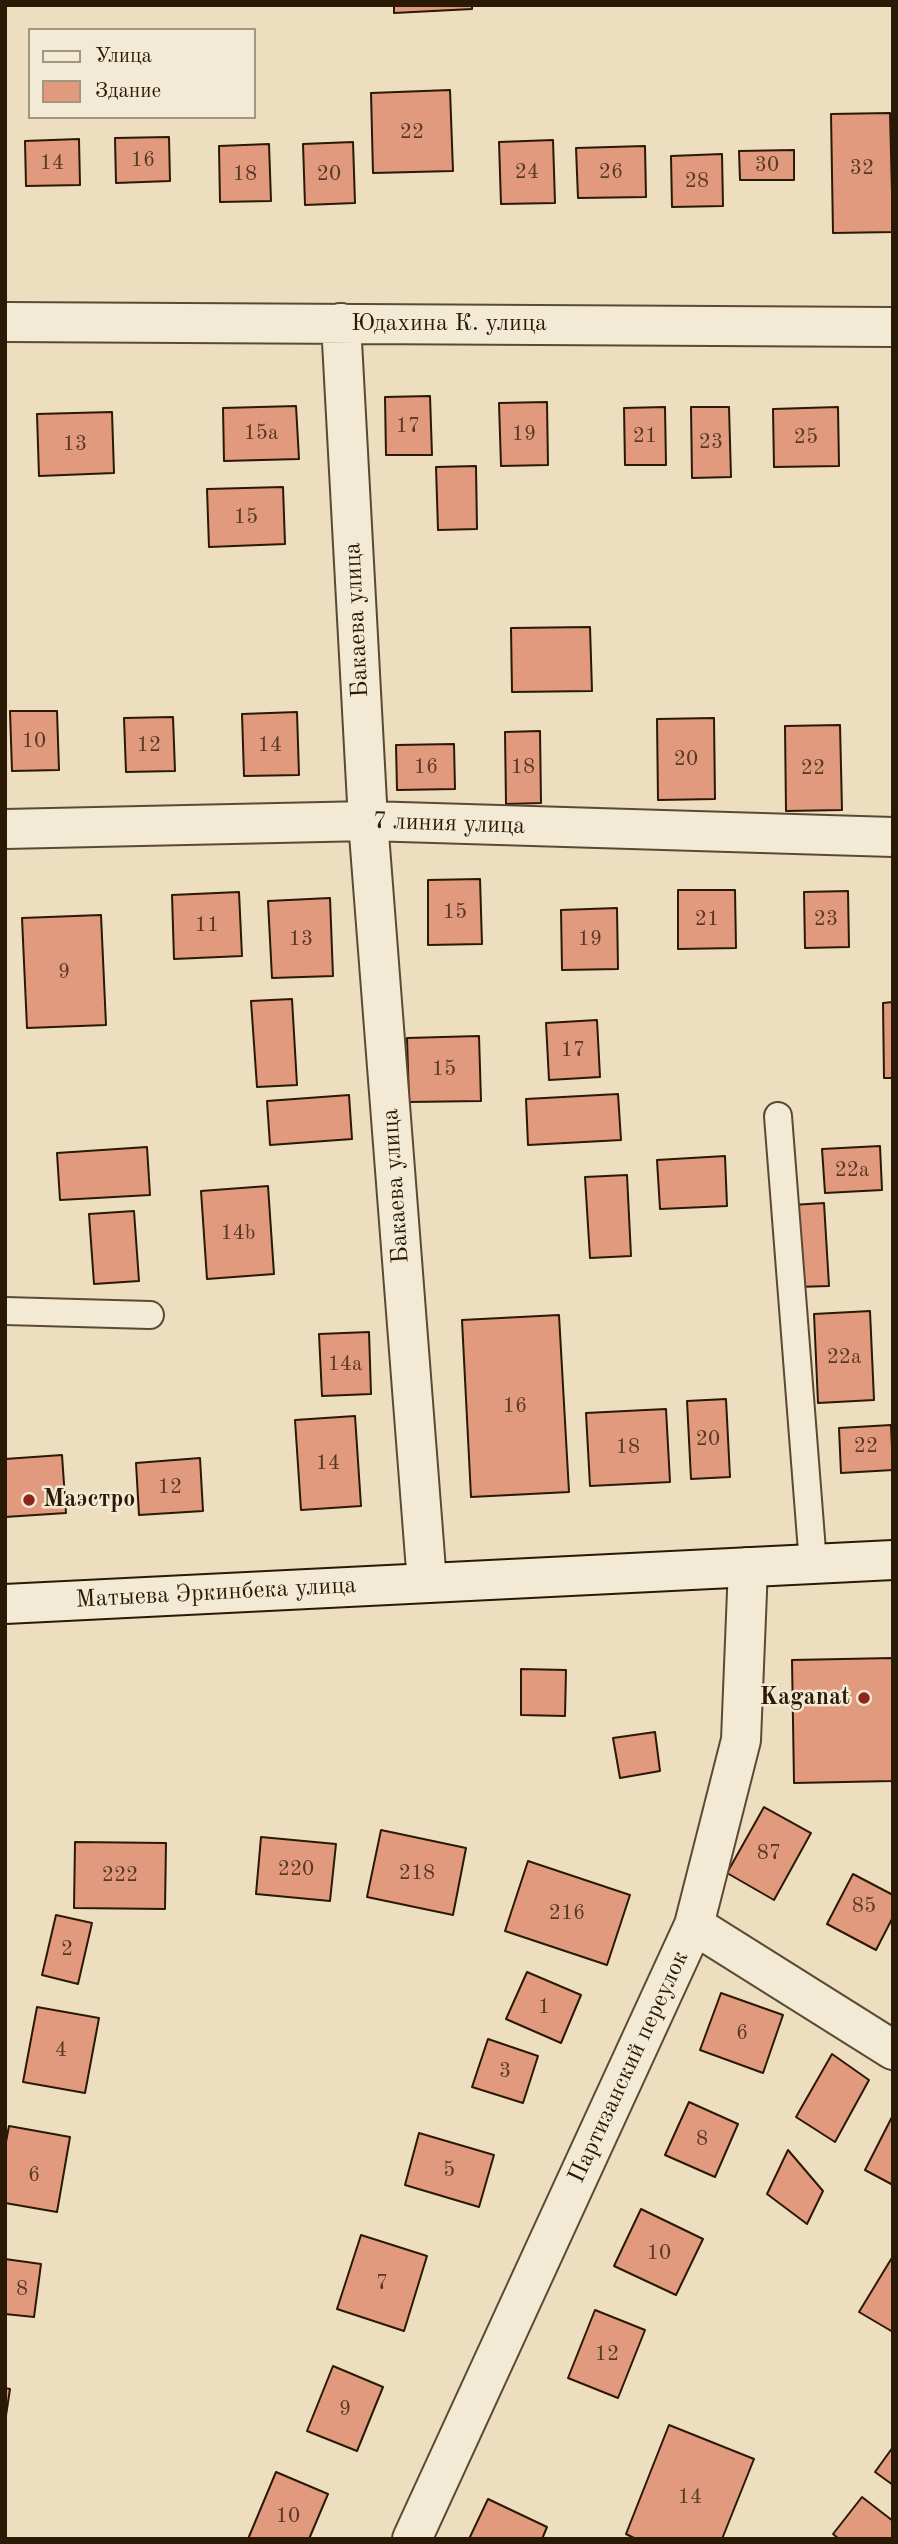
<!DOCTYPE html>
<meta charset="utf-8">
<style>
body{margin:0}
#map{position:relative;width:898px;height:2544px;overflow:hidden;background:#ecdebf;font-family:"Old Standard TT",serif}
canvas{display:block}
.frame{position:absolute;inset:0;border:7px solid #2a1904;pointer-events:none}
.legend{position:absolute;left:28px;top:28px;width:228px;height:91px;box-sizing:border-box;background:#f3ead5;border:2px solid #a39681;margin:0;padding:9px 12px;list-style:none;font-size:21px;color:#2a1904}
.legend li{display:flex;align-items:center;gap:14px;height:35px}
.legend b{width:35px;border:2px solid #a39681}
</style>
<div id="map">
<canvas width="898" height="2544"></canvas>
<div class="frame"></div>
<ul class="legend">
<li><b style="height:9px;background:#f3ead5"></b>Улица</li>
<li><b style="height:19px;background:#e29a7f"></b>Здание</li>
</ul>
</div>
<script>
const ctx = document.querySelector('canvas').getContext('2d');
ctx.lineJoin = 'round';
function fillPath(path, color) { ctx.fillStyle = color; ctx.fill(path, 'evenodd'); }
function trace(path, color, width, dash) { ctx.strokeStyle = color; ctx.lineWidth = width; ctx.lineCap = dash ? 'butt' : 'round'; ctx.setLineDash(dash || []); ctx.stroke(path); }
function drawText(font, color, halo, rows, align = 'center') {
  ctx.font = font + ' "Old Standard TT",serif'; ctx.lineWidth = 5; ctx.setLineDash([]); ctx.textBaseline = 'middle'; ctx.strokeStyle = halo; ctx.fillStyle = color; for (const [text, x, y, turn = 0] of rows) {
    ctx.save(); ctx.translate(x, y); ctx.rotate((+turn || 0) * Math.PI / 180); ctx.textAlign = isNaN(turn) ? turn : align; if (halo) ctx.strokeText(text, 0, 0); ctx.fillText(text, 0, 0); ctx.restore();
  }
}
const building = new Path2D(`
 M394,5H472V9L394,13Z
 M450,90L453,171L373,173L371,93Z
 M890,113L893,232L833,233L831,114Z
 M169,137L170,181L116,183L115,138Z
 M79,139L80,185L26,186L25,141Z
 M553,140L555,203L501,204L499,142Z
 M353,142L355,203L305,205L303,144Z
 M269,144L271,201L220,202L219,146Z
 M645,146L646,197L578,198L576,148Z
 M794,150V180H740L739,151Z
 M722,154L723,206L672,207L671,156Z
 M430,396L432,455H386L385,397Z
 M547,402L548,465L501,466L499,403Z
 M296,406L299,459L224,461L223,408Z
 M665,407L666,465H625L624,408Z
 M691,407H729L731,477L692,478Z
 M838,407L839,466L774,467L773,409Z
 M112,412L114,473L39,476L37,414Z
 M476,466L477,529L438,530L436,467Z
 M283,487L285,544L209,547L207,489Z
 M590,627L592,691L512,692L511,628Z
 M10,711H57L59,770L12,771Z
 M297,712L299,775L244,776L242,714Z
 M173,717L175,771L126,772L124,718Z
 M714,718L715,799L658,800L657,719Z
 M840,725L842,810L786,811L785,726Z
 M540,731L541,803L506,804L505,732Z
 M454,744L455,789L397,790L396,745Z
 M480,879L482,944L428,945V880Z
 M678,890H735L736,948L678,949Z
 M848,891L849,947L805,948L804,892Z
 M239,892L242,956L174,959L172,895Z
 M330,898L333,976L272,978L268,901Z
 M617,908L618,969L562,970L561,910Z
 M101,915L106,1025L27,1028L22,918Z
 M292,999L297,1085L257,1087L251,1001Z
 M893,1002V1078H884L883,1003Z
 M597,1020L600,1077L549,1080L546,1023Z
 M479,1036L481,1101L409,1102L407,1038Z
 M618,1094L621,1140L528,1145L526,1099Z
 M349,1095L352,1139L270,1145L267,1101Z
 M880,1146L882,1190L825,1193L822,1149Z
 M147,1147L150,1195L60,1200L57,1153Z
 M725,1156L727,1206L660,1209L657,1160Z
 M627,1175L631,1256L590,1258L585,1177Z
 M268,1186L274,1274L207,1279L201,1191Z
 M824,1203L829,1286L796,1287L792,1205Z
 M134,1211L139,1281L94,1284L89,1214Z
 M870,1311L874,1400L818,1403L814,1314Z
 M559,1315L569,1492L471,1497L462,1320Z
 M369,1332L371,1394L322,1396L319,1334Z
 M726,1399L730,1477L691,1479L687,1401Z
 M666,1409L670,1482L590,1486L586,1413Z
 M355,1416L361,1506L301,1510L295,1420Z
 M891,1425L893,1470L841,1473L839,1428Z
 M62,1455L66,1513L5,1517V1459Z
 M200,1458L203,1511L139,1515L136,1463Z
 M893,1658V1781L794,1783L792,1660Z
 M521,1669L566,1670L565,1716L521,1715Z
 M655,1732L660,1771L620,1778L613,1738Z
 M764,1807L811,1833L774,1900L727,1873Z
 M381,1830L466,1848L453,1915L367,1897Z
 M261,1837L336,1844L330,1901L256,1894Z
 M75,1842L166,1843L165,1909L74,1908Z
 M528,1861L630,1895L607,1965L505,1931Z
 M853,1874L893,1895V1917L876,1950L827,1924Z
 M56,1915L92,1923L78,1984L42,1975Z
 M527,1972L581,1995L561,2043L506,2019Z
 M721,1993L783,2015L763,2073L700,2050Z
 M37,2007L99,2018L85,2093L23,2082Z
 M488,2039L538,2056L523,2103L472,2087Z
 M832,2054L869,2080L835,2142L796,2117Z
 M689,2102L738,2124L715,2177L665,2155Z
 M893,2115V2185L865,2170Z
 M9,2126L70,2137L57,2212L5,2203V2147Z
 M419,2133L494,2155L479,2207L405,2185Z
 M788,2150L823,2191L807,2224L767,2194Z
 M641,2209L703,2239L676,2295L614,2266Z
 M361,2235L427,2256L404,2331L337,2309Z
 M893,2256V2332L859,2312Z
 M5,2259L41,2264L34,2317L5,2314Z
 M595,2310L645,2330L618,2398L568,2378Z
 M333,2366L383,2387L357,2451L307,2431Z
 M5,2388L10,2389L5,2422Z
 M669,2425L754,2459L722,2539H636L626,2534Z
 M893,2447V2485L875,2472Z
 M276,2472L328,2494L309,2539H248Z
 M862,2497L893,2521V2539H839L833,2534Z
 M488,2499L547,2527L542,2539H469Z`);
const service = new Path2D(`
 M778,1116L813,1564
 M5,1311L150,1315`);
const minor = new Path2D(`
 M5,322L893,327
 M341,323L368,821L427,1583
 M5,829L368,821L893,837
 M694,1925L893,2050
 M412,2539L694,1925L741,1740L748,1567`);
const secondary = new Path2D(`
 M5,1604L893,1560`);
const markers = [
 [29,1500,7,"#8f2418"],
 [864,1698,7,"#8f2418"]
];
const numberNames = [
 ["22",412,132],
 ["16",143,160],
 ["14",52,163],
 ["30",767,165],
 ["32",862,168],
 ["24",527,172],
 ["26",611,172],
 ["18",245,174],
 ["20",329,174],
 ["28",697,181],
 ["17",408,426],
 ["15a",261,433],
 ["19",524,434],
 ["21",645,436],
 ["25",806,437],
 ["23",711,442],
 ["13",75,444],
 ["15",246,517],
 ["10",34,741],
 ["12",149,745],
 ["14",270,745],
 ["20",686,759],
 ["16",426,767],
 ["18",523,767],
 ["22",813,768],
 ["15",455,912],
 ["21",707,919],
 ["23",826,919],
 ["11",207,925],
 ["13",301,939],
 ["19",590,939],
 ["9",64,972],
 ["17",573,1050],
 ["15",444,1069],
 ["22а",852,1170],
 ["14b",238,1233],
 ["22a",844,1357],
 ["14a",345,1364],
 ["16",515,1406],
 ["20",708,1439],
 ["22",866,1446],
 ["18",628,1447],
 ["14",328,1463],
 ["12",170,1487],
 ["87",769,1853],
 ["220",296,1869],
 ["218",417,1873],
 ["222",120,1875],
 ["85",864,1906],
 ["216",567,1913],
 ["2",67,1949],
 ["1",544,2007],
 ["6",742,2033],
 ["4",61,2050],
 ["3",505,2071],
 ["8",702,2139],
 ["5",449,2170],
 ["6",34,2175],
 ["10",659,2253],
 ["7",382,2283],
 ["8",22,2289],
 ["12",607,2354],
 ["9",345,2409],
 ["14",690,2497],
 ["10",288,2516]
];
const streetNames = [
 ["Юдахина К. улица",449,324],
 ["Бакаева улица",357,620,-93],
 ["7 линия улица",449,824,2],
 ["Бакаева улица",396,1186,-94],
 ["Матыева Эркинбека улица",216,1593,-3],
 ["Партизанский переулок",629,2067,-65]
];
const poiNames = [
 ["Маэстро",43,1500],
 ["Kaganat",850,1698,"right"]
];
fillPath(building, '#e29a7f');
trace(building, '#2a1904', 2);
trace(service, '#5a4a33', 30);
trace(minor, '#5a4a33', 42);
trace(secondary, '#2a1904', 42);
trace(service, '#f3ead5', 26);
trace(minor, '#f3ead5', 38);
trace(secondary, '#f3ead5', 38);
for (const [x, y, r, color] of markers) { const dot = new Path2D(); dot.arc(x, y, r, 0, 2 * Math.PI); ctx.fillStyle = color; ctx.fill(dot); trace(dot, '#f3ead5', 2.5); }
drawText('21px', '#583923', null, numberNames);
drawText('24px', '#2a1904', '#f3ead5', streetNames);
drawText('bold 24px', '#2a1904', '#f3ead5', poiNames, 'left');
</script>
